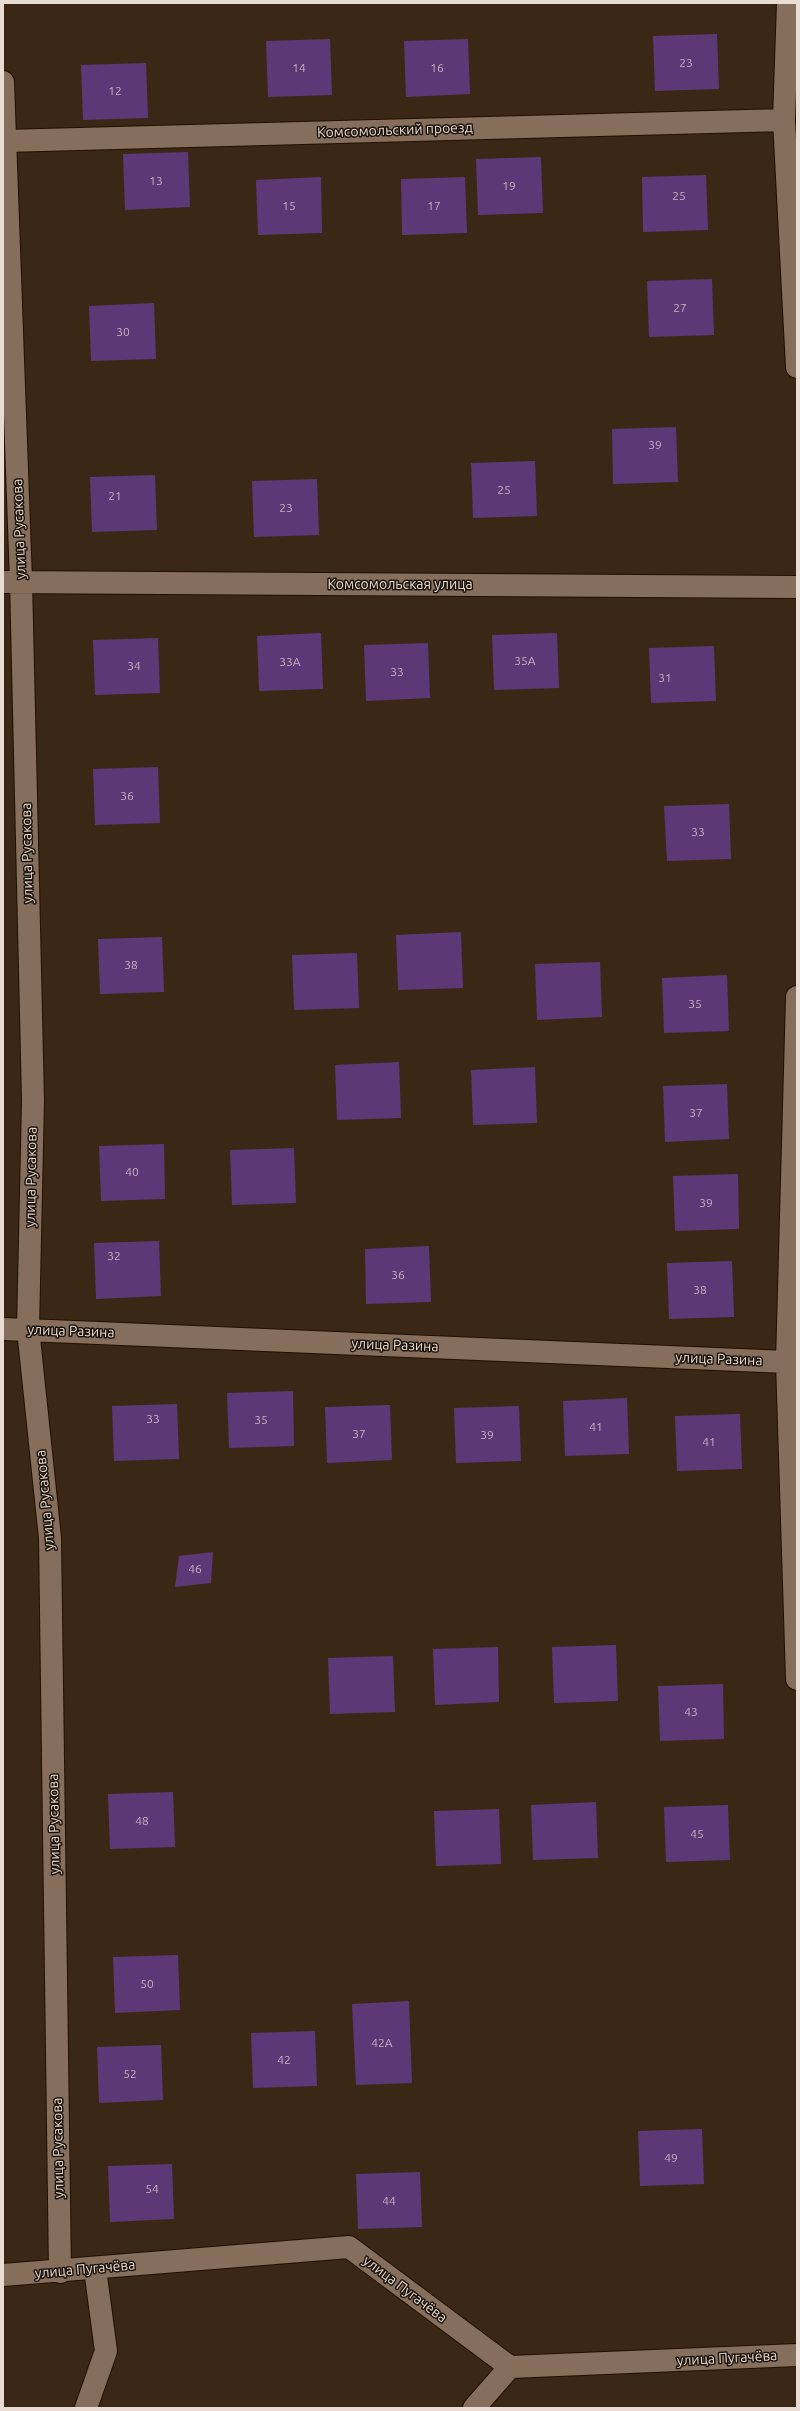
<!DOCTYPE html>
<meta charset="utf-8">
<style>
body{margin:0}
#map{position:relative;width:800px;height:2411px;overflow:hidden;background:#3b2716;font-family:Ubuntu,sans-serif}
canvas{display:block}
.frame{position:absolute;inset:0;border:4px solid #e9dcd2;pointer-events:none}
</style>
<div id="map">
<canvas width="800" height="2411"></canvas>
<div class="frame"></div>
</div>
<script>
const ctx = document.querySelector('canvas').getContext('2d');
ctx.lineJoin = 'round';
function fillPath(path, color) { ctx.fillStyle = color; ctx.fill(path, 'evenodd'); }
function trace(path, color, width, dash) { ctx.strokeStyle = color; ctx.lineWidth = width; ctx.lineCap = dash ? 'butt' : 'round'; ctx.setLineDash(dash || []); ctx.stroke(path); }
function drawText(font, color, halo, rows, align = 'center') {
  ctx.font = font + ' Ubuntu,sans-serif'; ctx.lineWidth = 3; ctx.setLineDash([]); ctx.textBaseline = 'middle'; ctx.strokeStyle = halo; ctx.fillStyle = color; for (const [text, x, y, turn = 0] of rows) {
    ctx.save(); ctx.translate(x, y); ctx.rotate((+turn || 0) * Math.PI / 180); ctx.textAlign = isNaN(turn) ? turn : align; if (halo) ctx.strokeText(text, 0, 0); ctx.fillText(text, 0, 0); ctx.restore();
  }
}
const building = new Path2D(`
 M717,34L719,89L655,91L653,36Z
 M330,39L332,95L268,97L266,41Z
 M468,39L470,94L406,97L404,41Z
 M146,63L148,118L83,120L81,65Z
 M188,152L190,207L125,210L123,154Z
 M541,157L543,213L478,215L476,159Z
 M706,175L708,230L643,232L642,177Z
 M321,177L322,233L258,235L256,180Z
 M465,177L467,233L402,235L401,179Z
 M712,279L714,335L649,337L647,281Z
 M154,303L156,359L91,361L89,306Z
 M676,427L678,482L613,484L612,429Z
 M535,461L537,516L473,518L471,463Z
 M155,475L157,530L92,532L90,477Z
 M317,479L319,535L254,537L252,481Z
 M321,633L323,689L259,691L257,636Z
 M557,633L559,688L494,690L492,635Z
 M158,638L160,693L95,695L93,640Z
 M428,643L430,698L366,701L364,645Z
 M714,646L716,701L651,703L649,648Z
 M158,767L160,823L95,825L93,769Z
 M729,804L731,859L667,861L664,806Z
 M461,932L463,988L398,990L396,935Z
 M162,937L164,992L100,994L98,939Z
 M357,953L359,1008L294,1010L292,955Z
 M600,962L602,1017L537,1020L535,964Z
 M727,975L729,1031L664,1033L662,978Z
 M399,1062L401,1118L337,1120L335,1065Z
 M535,1067L537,1123L473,1125L471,1070Z
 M727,1084L729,1139L665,1142L663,1086Z
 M164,1144L165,1199L101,1201L99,1146Z
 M294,1148L296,1203L232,1205L230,1150Z
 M738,1174L739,1229L675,1231L673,1176Z
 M159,1241L161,1296L96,1299L94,1243Z
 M429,1246L431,1302L366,1304L365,1249Z
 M732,1261L734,1317L669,1319L667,1263Z
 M293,1391L294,1446L229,1448L227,1393Z
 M627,1398L629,1454L565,1456L563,1401Z
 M177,1404L179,1459L114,1461L112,1406Z
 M390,1405L392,1460L327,1463L325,1407Z
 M519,1406L521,1461L456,1463L454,1408Z
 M740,1414L742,1469L677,1471L675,1416Z
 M213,1552L211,1583L175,1587L179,1556Z
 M616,1645L618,1701L554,1703L552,1647Z
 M498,1647L499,1702L435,1705L433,1649Z
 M393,1656L395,1712L330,1714L328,1658Z
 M723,1684L724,1739L660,1741L658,1686Z
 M173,1792L175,1847L110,1849L108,1794Z
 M596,1802L598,1858L533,1860L531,1805Z
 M728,1805L730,1860L666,1862L664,1807Z
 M499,1809L501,1864L436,1866L434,1811Z
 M178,1955L180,2010L115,2013L113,1957Z
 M409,2001L412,2083L356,2085L352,2004Z
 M315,2031L317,2086L253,2088L251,2033Z
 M161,2045L163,2100L99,2103L97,2047Z
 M702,2129L704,2184L640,2186L638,2131Z
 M172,2164L174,2219L110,2222L108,2166Z
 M420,2172L422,2227L358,2229L356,2174Z`);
const minor = new Path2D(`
 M788,3L784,120L797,367
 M3,82L21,581L33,1100L28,1329L50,1538L60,2272
 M5,141L784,120
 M3,582L797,587
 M797,997L787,1362L797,1679
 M3,1329L787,1362
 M3,2275L349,2247L510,2367L797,2355
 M86,2408L106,2351L95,2269
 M474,2408L510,2367`);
const numberNames = [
 ["23",686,63],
 ["14",299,68],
 ["16",437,68],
 ["12",115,91],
 ["13",156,181],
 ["19",509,186],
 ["25",679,196],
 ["15",289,206],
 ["17",434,206],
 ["27",680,308],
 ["30",123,332],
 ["39",655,445],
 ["25",504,490],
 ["21",115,496],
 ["23",286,508],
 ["35А",525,661],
 ["33А",290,662],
 ["34",134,666],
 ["33",397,672],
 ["31",665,678],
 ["36",127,796],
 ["33",698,832],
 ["38",131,965],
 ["35",695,1004],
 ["37",696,1113],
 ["40",132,1172],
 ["39",706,1203],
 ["32",114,1256],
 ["36",398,1275],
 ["38",700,1290],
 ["33",153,1419],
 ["35",261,1420],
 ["41",596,1427],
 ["37",359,1434],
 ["39",487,1435],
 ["41",709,1442],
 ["46",195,1569],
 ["43",691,1712],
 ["48",142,1821],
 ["45",697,1834],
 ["50",147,1984],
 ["42А",382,2043],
 ["42",284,2060],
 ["52",130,2074],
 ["49",671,2158],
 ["54",152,2189],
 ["44",389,2201]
];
const streetNames = [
 ["Комсомольский проезд",395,130,-2],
 ["улица Русакова",19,529,-92],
 ["Комсомольская улица",400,584],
 ["улица Русакова",27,853,-91],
 ["улица Русакова",31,1177,-89],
 ["улица Разина",71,1331,2],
 ["улица Разина",395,1345,2],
 ["улица Разина",719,1359,2],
 ["улица Русакова",45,1500,-95],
 ["улица Русакова",54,1824,-91],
 ["улица Русакова",58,2148,-91],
 ["улица Пугачёва",85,2269,-5],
 ["улица Пугачёва",405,2289,37],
 ["улица Пугачёва",727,2358,-3]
];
fillPath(building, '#5d3876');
trace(minor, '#211001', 24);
trace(minor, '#856e5b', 22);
drawText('12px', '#c6b3bb', null, numberNames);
drawText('14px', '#e9dcd2', '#1b130b', streetNames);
</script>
